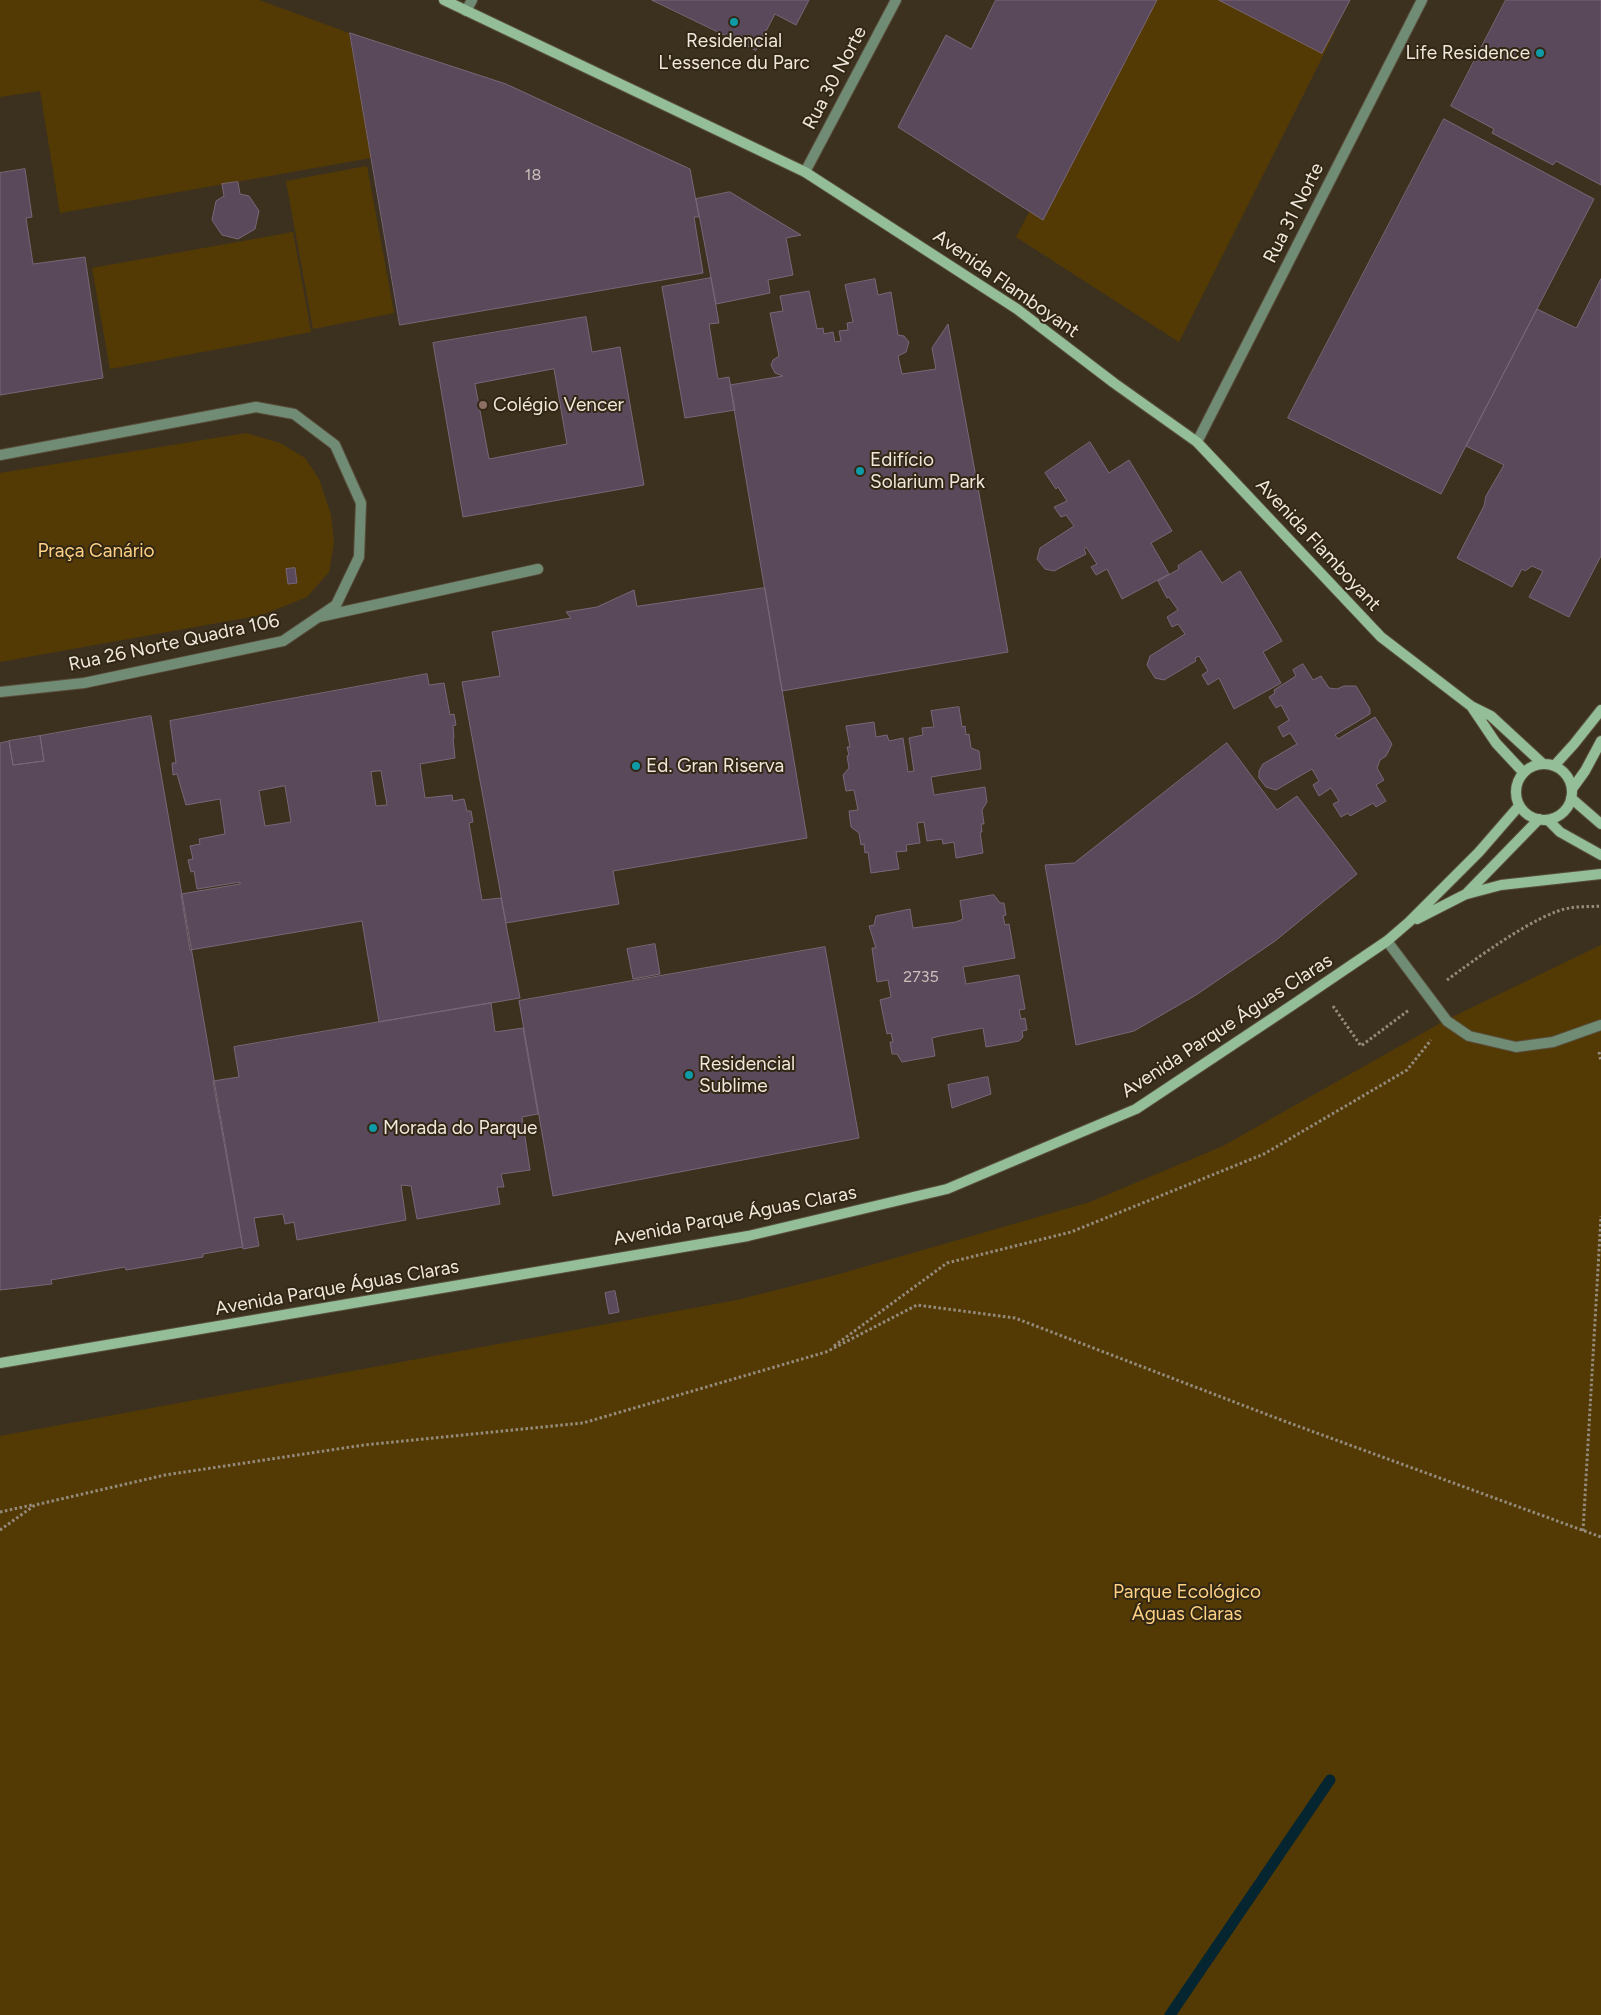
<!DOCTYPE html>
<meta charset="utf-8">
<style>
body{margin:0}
canvas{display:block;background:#3c311e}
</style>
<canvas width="1601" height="2015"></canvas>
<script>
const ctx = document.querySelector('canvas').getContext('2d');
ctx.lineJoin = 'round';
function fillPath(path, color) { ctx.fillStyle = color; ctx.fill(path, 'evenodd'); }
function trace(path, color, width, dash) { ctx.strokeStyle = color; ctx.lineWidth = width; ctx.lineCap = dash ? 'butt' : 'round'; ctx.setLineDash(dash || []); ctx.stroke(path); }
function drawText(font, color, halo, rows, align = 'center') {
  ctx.font = font + ' Figtree,sans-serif'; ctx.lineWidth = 4; ctx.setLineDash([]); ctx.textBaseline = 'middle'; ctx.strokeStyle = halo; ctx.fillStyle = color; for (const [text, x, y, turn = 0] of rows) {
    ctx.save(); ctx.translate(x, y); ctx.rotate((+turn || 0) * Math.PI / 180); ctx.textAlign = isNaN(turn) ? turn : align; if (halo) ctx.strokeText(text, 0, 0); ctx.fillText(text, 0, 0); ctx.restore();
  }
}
const green = new Path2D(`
 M0,0H259L349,33L371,158L60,213L40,91L0,97Z
 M1140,0H1275L1335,32L1179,342L1016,237Z
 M367,166L394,313L313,329L286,181Z
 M293,232L311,332L110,369L92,268Z
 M246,433L280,443L305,458L319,479L331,515L334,543L329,572L307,597L262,615L0,662V473Z
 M1601,945V2015H0V1436L737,1300L836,1275L1090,1202L1223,1146L1446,1020Z`);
const stream = new Path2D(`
 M1170,2015L1330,1780`);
const building = new Path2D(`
 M652,0H809L796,25L775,14L756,50Z
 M996,0H1157L1043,220L898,127L946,35L971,49Z
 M1219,0H1350L1322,53Z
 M1506,0H1601V185L1556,161L1553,165L1492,133L1494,129L1451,106Z
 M350,33L506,84L690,169L699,217H694L703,273L400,325Z
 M1444,119L1594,199L1441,494L1288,418Z
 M25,169L32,217L26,218L33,264L85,257L103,378L0,395V173Z
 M238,182L240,194L249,196L259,211L255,229L238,239L222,235L212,220L216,201L224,196L222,184Z
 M730,192L801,235L786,238L793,275L768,280L770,293L716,304L696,199Z
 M711,278L719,323L709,324L718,379L729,377L735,410L685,418L662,287Z
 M875,279L878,295L891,292L898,335L904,336L909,342L906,352L898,356L902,374L936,369L932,348L948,324L1008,652L782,691L730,385L783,376L775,373L771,365L773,360L779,356L770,313L783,311L780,296L809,291L817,329L823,328L824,334L833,332L835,342L841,341L839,331L848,330L847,323L853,322L845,285Z
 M1601,279V556L1569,617L1529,597L1543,571L1532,566L1525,571L1522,569L1512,587L1457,558L1484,506L1486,496L1504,465L1466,446L1537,309L1576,328Z
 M586,317L592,352L620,347L644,485L463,517L433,343ZM554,369L567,444L489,459L475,384Z
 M1090,442L1109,473L1129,460L1172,531L1151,543L1169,574L1122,599L1107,569L1096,575L1091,567L1097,564L1086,547L1084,549L1086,554L1054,571L1045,569L1037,559L1040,548L1074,526L1066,515L1061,517L1054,507L1067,501L1058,487L1056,489L1045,473Z
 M1201,551L1222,583L1240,571L1282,641L1263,652L1281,683L1234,709L1219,678L1208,685L1202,675L1208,671L1199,656L1195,658L1196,661L1164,680L1155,678L1147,665L1150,656L1185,634L1178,624L1172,627L1167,617L1178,610L1169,597L1167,598L1158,581L1179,569L1178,566Z
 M295,568L297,583L288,584L286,569Z
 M765,588L807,838L613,871L619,904L506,923L462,682L500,676L492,632L571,618L566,612L597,607L634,590L637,606Z
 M1303,664L1313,680L1321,676L1329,688L1337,689L1344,686H1356L1370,709V714L1335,735L1338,739L1375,717L1392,744L1386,756L1380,760L1377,768L1384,780L1376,785L1386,801L1376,807L1373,803L1350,816L1348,813L1341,817L1333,804L1339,801L1331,788L1319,796L1313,785L1319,781L1312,769L1276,790L1266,787L1259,778V771L1263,764L1297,744L1290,733L1283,737L1278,727L1289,720L1281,705L1276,708L1269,697L1275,693L1274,690L1296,676L1293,670Z
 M427,674L429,685L444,683L450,715L454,714L456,725L453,726L454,738H453L455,758L420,764L425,798L452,795L453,801L464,799L467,811H471L473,822L469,823L482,900L501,898L520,998L379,1022L362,921L190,950L181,894L240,884V882L197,889L194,871L191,872L188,860L193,859L190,846L200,844L199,839L225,834L220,799L186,805L177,774L173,775L172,763H176L170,721ZM381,771L387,805L376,806L371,772ZM285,786L291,822L265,826L259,791Z
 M959,707L962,727L965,726L966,735L969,734L971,748L979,751L981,769L931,777L934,795L985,787L987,802L982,810L984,824H981L982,832H980L983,853L956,858L954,842L943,844L942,839L927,841L924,822L917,823L920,843L906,845L907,851L896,852L899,869L871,873L868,852L865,853L864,844L861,845L859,833L851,827L849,811L858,810L854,790L846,791L843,775L849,768L847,756L849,755L847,747H850L846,726L874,722L876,737L887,735L889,741L903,738L908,772L914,771L909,738L923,735L922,728L934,727L931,711Z
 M151,716L243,1247L203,1254V1257L126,1270L125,1267L51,1280L52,1284L0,1290V743L9,741L13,765L44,761L40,736Z
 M40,736L44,761L13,765L9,741Z
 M1227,743L1277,810L1297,796L1357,874L1275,941L1196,995L1134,1031L1076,1045L1045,865L1074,863Z
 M994,895L1000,903H1004L1006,915L1003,916L1005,925L1009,924L1015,958L963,967L966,984L1019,975L1025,1009L1019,1010L1021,1019L1025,1018L1027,1030L1022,1031L1023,1037L1019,1041L986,1047L983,1028L940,1036L932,1038L935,1056L902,1062L897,1054H892L890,1042H893L891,1033L887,1034L880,1000L891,997L888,980L877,982L872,948H876L869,926L874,925L876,916L910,909L913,928L956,922L963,919L960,901Z
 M655,944L660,974L633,979L627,949Z
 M825,947L859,1138L553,1196L519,1001Z
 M491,1003L495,1032L523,1028L538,1114L522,1117L530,1170L501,1174L504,1187H497L500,1204L417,1219L411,1186L401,1185L406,1220L297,1240L294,1222L285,1224L283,1214L254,1218L259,1246L243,1249L213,1081L239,1077L234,1047Z
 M988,1077L991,1094L952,1108L948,1085Z
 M615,1291L619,1312L609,1314L605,1293Z`);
const path = new Path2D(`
 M1447,980C1474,960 1539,912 1570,908C1580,906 1591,907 1601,906
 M1333,1006L1361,1046L1409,1010
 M1599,1052L1601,1061
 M834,1346L947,1263L1071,1232L1264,1154L1407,1070L1431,1040
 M0,1512L32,1505
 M0,1530L35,1505L165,1475L364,1445L583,1423L826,1352L917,1305L1015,1318L1284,1421L1601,1537
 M1583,1531L1601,1216`);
const lane = new Path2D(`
 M466,11L472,0
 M319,617L538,569`);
const street = new Path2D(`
 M805,172L896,0
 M1197,442L1422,0
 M0,455L256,407L294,414L335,445L361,503L359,557L336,605L283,641L84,683L0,692
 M1387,941L1447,1021L1469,1036L1516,1047L1553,1042L1601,1025`);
const secondary = new Path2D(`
 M444,0L805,172L1017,309L1114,383L1197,442L1381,637L1471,706L1491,716L1543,764
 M1471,706L1496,743L1523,772
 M1516 792a28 28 0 1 1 56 0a28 28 0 1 1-56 0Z
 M1554,766L1574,744L1601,710
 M1572,789L1585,771L1601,741
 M1571,798L1601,824
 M1548,820L1560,832L1601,855
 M1467,894L1501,885L1601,874
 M1417,919L1466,894L1539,819
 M0,1363L748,1236L947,1189L1136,1109L1291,1006L1387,941L1409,922L1479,852L1519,806`);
const markers = [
 [734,22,5,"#0f9aa8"],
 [1540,53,5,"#0f9aa8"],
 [483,405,5,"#8d6e63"],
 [860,471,5,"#0f9aa8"],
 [636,766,5,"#0f9aa8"],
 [689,1075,5,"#0f9aa8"],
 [373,1128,5,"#0f9aa8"]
];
const numberNames = [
 ["18",533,175],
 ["2735",921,977]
];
const poiNames = [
 ["Residencial",734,41,"center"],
 ["L'essence du Parc",734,63,"center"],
 ["Life Residence",1530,53,"right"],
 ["Colégio Vencer",493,405],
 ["Edifício",870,460],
 ["Solarium Park",870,482],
 ["Ed. Gran Riserva",646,766],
 ["Residencial",699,1064],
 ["Sublime",699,1086],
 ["Morada do Parque",383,1128]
];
const streetNames = [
 ["Rua 30 Norte",835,78,-62],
 ["Rua 31 Norte",1294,213,-63],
 ["Avenida Flamboyant",1006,284,35],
 ["Avenida Flamboyant",1318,545,47],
 ["Rua 26 Norte Quadra 106",174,643,-12],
 ["Avenida Parque Águas Claras",1227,1026,-33],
 ["Avenida Parque Águas Claras",735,1216,-11],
 ["Avenida Parque Águas Claras",337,1288,-10]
];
const parkNames = [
 ["Praça Canário",96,551],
 ["Parque Ecológico",1187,1592],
 ["Águas Claras",1187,1614]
];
fillPath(green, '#533a04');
trace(stream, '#052530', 11);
fillPath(building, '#5a495a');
trace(building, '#786678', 1);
trace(lane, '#594e3c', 12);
trace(street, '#594e3c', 12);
trace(secondary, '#594e3c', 12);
trace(path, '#958b7c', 3, [2.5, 2.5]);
trace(lane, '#718c74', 10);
trace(street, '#718c74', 10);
trace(secondary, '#93be98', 10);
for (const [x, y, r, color] of markers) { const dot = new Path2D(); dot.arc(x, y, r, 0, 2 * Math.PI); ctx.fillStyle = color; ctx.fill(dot); trace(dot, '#322714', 2); }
drawText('16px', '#cac0bc', null, numberNames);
drawText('19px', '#f0e8dc', '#322714', poiNames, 'left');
drawText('19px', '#f0e8dc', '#322714', streetNames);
drawText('19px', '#fed184', '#322714', parkNames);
</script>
